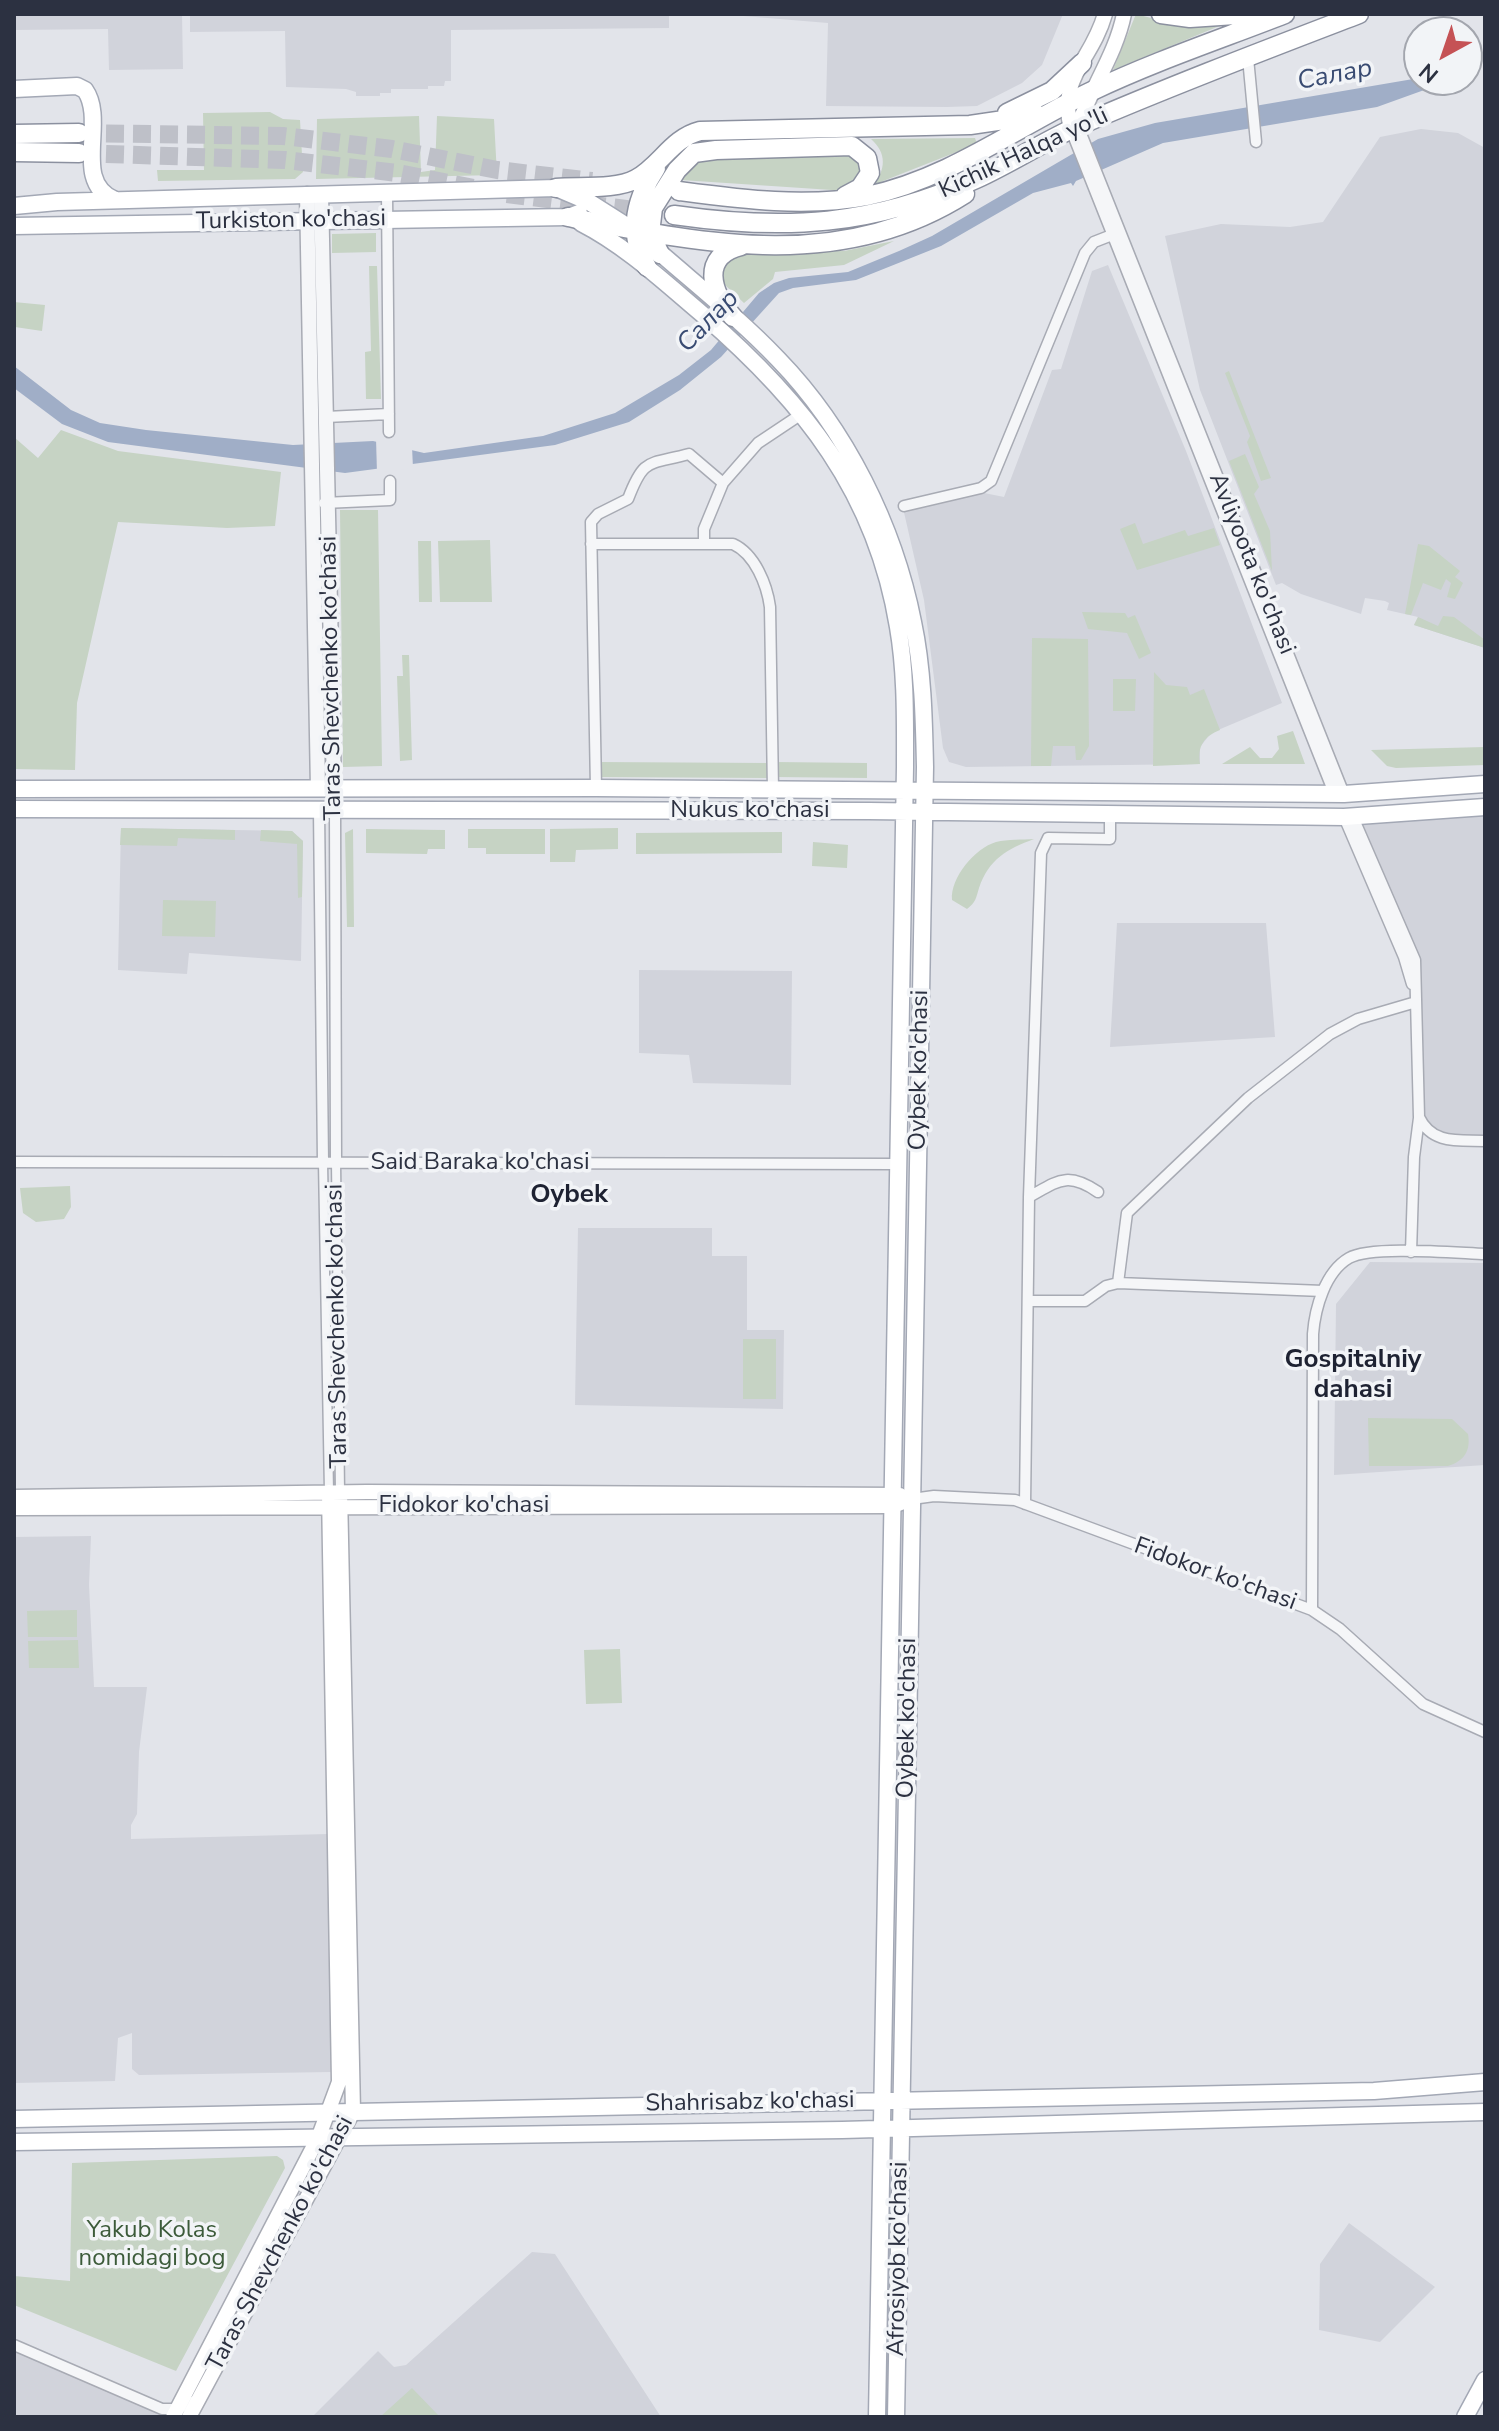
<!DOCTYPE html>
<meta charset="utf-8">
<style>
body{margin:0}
#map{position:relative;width:1499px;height:2431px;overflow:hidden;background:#e2e4ea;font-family:"Nunito Sans",sans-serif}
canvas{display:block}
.frame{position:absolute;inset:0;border:16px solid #2c3141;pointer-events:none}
.north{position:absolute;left:1403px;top:16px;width:80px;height:80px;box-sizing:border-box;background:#f2f4f7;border:2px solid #a3a6ae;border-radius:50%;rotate:220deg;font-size:22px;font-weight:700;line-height:32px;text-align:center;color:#2c3141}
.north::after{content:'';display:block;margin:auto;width:28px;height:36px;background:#c55255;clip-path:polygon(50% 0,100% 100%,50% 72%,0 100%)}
</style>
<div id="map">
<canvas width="1499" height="2431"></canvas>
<div class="frame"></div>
<div class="north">N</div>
</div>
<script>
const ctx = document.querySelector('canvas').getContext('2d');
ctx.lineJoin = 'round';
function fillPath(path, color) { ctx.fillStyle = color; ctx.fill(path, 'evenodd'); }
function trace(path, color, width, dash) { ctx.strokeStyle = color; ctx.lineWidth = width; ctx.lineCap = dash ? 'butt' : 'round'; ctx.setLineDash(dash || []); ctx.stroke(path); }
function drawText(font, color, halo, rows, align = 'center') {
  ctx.font = font + ' "Nunito Sans",sans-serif'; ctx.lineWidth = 7; ctx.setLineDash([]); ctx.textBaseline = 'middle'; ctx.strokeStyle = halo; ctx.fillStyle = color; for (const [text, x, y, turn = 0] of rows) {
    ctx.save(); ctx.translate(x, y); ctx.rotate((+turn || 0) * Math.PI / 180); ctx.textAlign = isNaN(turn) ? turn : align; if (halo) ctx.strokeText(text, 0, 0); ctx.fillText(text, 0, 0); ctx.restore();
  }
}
const built = new Path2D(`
 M14,14H182L183,69L109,70L108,29L14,30Z
 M190,14H669V28L451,30V81H445L444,86H428V89H391V93H380V96H356V92L346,89L286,87L285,31L190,32Z
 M719,14H1063L1042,65L1022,83L977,106L947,107L826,106L828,23Z
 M1421,129L1458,133L1485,148V648L1414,625L1418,617L1387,610L1389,603L1385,601L1365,598L1361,614L1301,594L1282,583L1276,585L1200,390L1165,236L1221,224L1290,227L1323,222L1380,137Z
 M1108,265L1186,451L1282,703L1211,733L1200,747V764L966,767L949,762L943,748L924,600L903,508L974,491L1004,497L1052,370L1061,369L1092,271Z
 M1485,807V1141L1442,1139L1423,1125L1416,1002L1353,817Z
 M121,828L292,831L303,841L301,961L189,953L187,974L118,970Z
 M1117,923H1266L1275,1037L1110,1047Z
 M639,970L792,971L791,1085L693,1083L689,1055L639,1053Z
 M578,1228H712V1256H747V1330H784L783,1409L575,1405Z
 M1370,1262L1485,1263V1465L1334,1475L1336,1304Z
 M91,1536L89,1585L94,1687H147L139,1752L137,1814L131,1825V1839L328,1834L332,2072L139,2075L132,2069V2033L118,2038L115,2081L14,2083V1537Z
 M1349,2223L1435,2287L1380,2342L1319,2330L1320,2264Z
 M532,2252L555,2254L661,2417H312L378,2351L394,2367L406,2365Z
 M14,2345L162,2409L167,2417H14Z`);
const green = new Path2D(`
 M1136,14L1162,21L1229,22L1113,70Z
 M270,112L283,119L300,120L303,172L295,179L158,181L157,170H204L203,113Z
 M419,116L421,172L435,170L437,116L494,119L497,175L316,179L317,119Z
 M975,138L977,144L873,185C886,170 887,153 871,139Z
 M850,156L864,168L847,191L681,180L683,171L702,157Z
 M376,233V252L332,253V234Z
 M894,241L844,265L775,272L773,279L744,303L723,283L724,263L741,252L844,251Z
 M369,266H377L381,399H366L365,352L371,351Z
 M14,302L45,305L42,331L15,327Z
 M1229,371L1271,478L1261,481L1247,442L1250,436L1225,373Z
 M61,430L118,451L281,472L275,526L227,528L118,522L77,703L75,770L14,769V437L38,458Z
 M1245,454L1259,487L1254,494L1270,531L1272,571L1229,461Z
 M340,510H378L382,766L343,767Z
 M1135,523L1143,544L1185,530L1188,536L1214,528L1220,545L1137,570L1120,529Z
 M490,540L492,602H440L438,541Z
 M418,541H431L432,602H419Z
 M1418,544L1429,546L1460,571L1455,577L1463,583L1455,599L1447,597L1451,583L1446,579L1441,590L1423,583L1411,615L1405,614Z
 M1082,612L1125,613L1128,618L1135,615L1151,653L1139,659L1127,633L1088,629Z
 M1443,616L1454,617L1485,640V648L1414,625L1418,617L1438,626Z
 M1032,638L1088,639L1089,746L1081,760H1076L1075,746H1053L1051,766H1031Z
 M402,655H409L412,760L400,761L397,676H403Z
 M1154,672L1166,685L1187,687L1190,695L1204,689L1220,730C1204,736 1197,747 1200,764L1153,766Z
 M1113,679H1136L1135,711H1113Z
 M1293,731L1305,764H1222L1250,747L1260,758H1272L1279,749L1277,736Z
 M1485,747V765L1396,768L1387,766L1371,750Z
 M598,762L767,763V778L598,777Z
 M775,762L867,763V778L775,777Z
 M121,828L235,830V840L178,838L177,846L120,845Z
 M618,828V849L576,850L575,862H550V829Z
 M353,829L354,927H347L345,833Z
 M366,829L445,830V849H428L427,854L366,853Z
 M468,829H545V854H486V848H468Z
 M261,830L292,831L303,841L302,897L298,898L297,844L260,841Z
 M782,832V853L636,854V833Z
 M1034,839C1007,849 989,859 979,888C976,898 976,902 967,909L952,900C950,878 975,848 996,842C1008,839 1022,840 1034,839Z
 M813,842L848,845L847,868L812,866Z
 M163,900L216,901L215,937L162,936Z
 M70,1186L71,1207L64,1219L36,1222L23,1213L20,1188Z
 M743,1339H776V1399H743Z
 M1368,1418L1452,1419L1468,1434C1471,1451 1464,1461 1448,1466H1369Z
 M77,1610V1637H28L27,1611Z
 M78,1640L79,1668H29L28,1641Z
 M620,1649L622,1703L586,1704L584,1650Z
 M277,2156L283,2160L285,2168L176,2371L14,2305V2276L70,2281L72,2163Z
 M412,2388L440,2417H380Z`);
const water = new Path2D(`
 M1419,78L1452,80L1377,107L1163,143L1076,181L1073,186L1071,183L1033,193L941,246L856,280L793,288L779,293L721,357L680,390L629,422L555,445L345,473L108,442L62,424L14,388V366L71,410L100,423L146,430L293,445L373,441L424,453L543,436L615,413L679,375L711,350L759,293L774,283L789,278L848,272L899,251L932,236L1098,139L1155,123Z`);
const pier = new Path2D(`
 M376,438L412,447L413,468L377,473Z`);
const trunkTunnel = new Path2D(`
 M79,133L283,136L392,149L497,170L592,181
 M79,153L285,160L398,173L474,188
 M507,194L674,215`);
const pedestrian = new Path2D(`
 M323,1162L329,1492
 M336,1162L340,1492`);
const minor = new Path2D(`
 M1248,58L1256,142
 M1078,126L1344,794
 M1071,130L1334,793
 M387,193L389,432
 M326,417L389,414
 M324,503L390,500V481
 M904,506L981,488L991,481L1085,253L1094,242L1117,233
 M591,544H733C755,554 767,585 770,607L773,790
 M704,544V529L723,483
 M596,788L591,522L598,514L628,499C644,457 648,465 689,454L723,483L758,443L803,413
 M335,809L336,1162
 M319,810L323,1162
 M1344,817L1404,957L1412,984
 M1353,817L1415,960L1419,1117C1432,1145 1459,1140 1485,1141
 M14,1162L898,1164
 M1029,1197C1058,1181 1067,1171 1098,1192
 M1411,1252L1414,1157L1419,1118
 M1118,1283L1127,1213L1248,1098L1330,1034L1358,1019L1416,1002
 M1029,1301H1085L1106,1286L1118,1283L1323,1291
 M912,1499L934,1496L1015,1500L1312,1610L1340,1629L1423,1704L1485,1732
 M1025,1504L1029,1197L1041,853L1048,838L1110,839V813
 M1312,1610L1313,1334C1315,1308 1325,1272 1349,1258C1371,1245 1457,1253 1485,1254
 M14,2345L162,2409H177L199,2399`);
const tertiary = new Path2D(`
 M307,194L318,789
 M321,194L334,789`);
const secondary = new Path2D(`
 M1078,126C1091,88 1116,54 1124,14
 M1071,130C1058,74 1091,63 1105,14
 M14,1497L367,1492L900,1495
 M14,1508L893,1506L912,1499
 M173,2417L319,2136L339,2082L329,1492
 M189,2417L353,2112L340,1492`);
const primary = new Path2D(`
 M14,89L77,86L85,90C107,121 71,182 115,200
 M14,206L57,202L556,188L589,202L630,228
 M581,223C626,246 664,282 702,314C803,401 876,492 898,627C906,673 905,721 905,767L877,2417
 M14,226L568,217L579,213
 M651,245C693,282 739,318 778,359C846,429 894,526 913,622C923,669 924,719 925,767L896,2417
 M14,789L596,788L1344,794L1485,784
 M14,809L869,811L1344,817L1485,807
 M14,2119L1374,2091L1485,2082
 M14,2142L842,2130L1485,2112
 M1465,2417L1485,2380`);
const trunk = new Path2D(`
 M1161,14L1190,18L1250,14
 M1007,113L1052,91L1082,63
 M14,134L79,133
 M14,152L79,153
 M556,188C579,186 616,190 636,179C660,166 672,138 700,131L970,125L1038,115
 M679,191C740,199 806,208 867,196C949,179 1018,126 1092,91C1155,61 1221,39 1285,14
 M674,215C785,231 873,226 976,179C1011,163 1043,142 1078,126C1170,86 1265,50 1359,14
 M568,217C704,244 841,273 965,194
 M660,254L650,233L653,208L677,170L694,153L716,150L852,146L867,158L870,173L860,188L845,196
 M647,267C627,233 635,200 656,168
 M733,317C711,292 700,256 741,246`);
const streetNames = [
 ["Kichik Halqa yo'li",1024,154,-25],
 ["Turkiston ko'chasi",291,221,-1],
 ["Avliyoota ko'chasi",1251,564,68],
 ["Taras Shevchenko ko'chasi",332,678,-91],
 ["Nukus ko'chasi",750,811],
 ["Oybek ko'chasi",920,1070,-89],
 ["Said Baraka ko'chasi",480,1163],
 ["Taras Shevchenko ko'chasi",338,1326,-91],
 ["Fidokor ko'chasi",464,1506],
 ["Fidokor ko'chasi",1215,1575,20],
 ["Oybek ko'chasi",908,1718,-89],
 ["Shahrisabz ko'chasi",750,2103,-1],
 ["Taras Shevchenko ko'chasi",281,2244,-62],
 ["Afrosiyob ko'chasi",899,2259,-89]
];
const parkNames = [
 ["Yakub Kolas",152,2231],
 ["nomidagi bog",152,2259]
];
const waterNames = [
 ["Салар",1335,76,-11],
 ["Салар",709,322,-46]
];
const neighbourhoodNames = [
 ["Oybek",569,1196],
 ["Gospitalniy",1353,1361],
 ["dahasi",1353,1391]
];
fillPath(built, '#d1d3db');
fillPath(green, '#c6d3c4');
fillPath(water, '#a0aec7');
fillPath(pier, '#e2e4ea');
trace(trunkTunnel, '#bec0c8', 18, [18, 9]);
trace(pedestrian, '#a8abb4', 11);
trace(minor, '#a8abb4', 13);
trace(tertiary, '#a8abb4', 17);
trace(secondary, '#a8abb4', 17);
trace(primary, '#a3a8b5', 19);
trace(trunk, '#8b909f', 21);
trace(pedestrian, '#f5f6f8', 8);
trace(minor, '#f5f6f8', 10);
trace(tertiary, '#f5f6f8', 14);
trace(secondary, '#fff', 14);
trace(primary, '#fff', 16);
trace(trunk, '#fff', 18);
drawText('24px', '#2c3141', '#f2f4f7', streetNames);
drawText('24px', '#3c5b3a', '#f2f4f7', parkNames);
drawText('italic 26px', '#394b72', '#f2f4f7', waterNames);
drawText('bold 26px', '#1e2232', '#f2f4f7', neighbourhoodNames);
</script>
